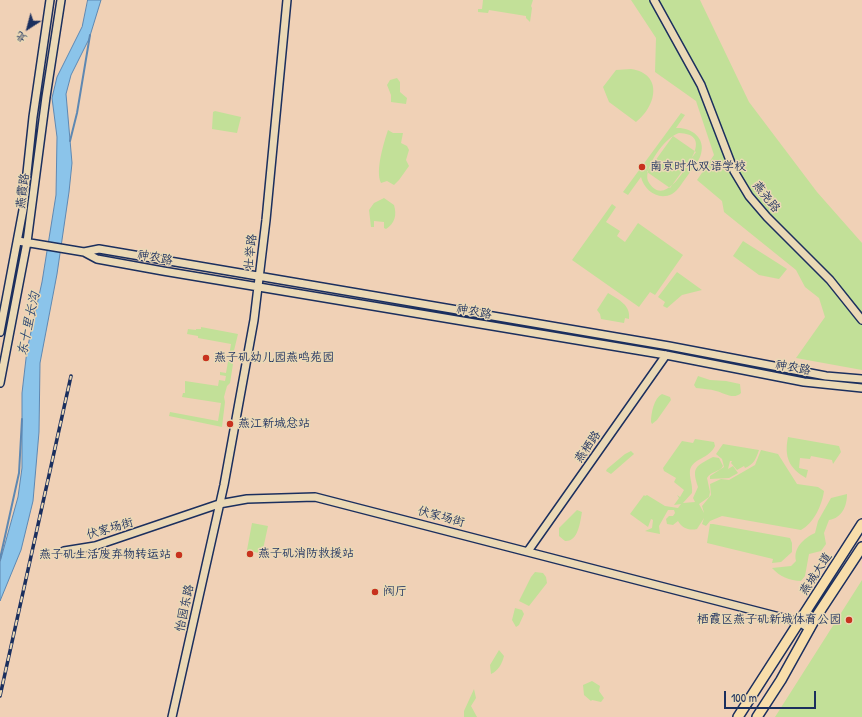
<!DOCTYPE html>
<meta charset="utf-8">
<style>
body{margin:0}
#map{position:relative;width:862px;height:717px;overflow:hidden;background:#f0d1b6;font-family:"Patrick Hand","LXGW WenKai TC",sans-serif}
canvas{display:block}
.north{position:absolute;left:8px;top:8px;width:40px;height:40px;-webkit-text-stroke:3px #ebd9b6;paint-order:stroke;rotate:216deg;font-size:11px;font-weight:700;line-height:16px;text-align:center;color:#1b2f5e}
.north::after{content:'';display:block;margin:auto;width:14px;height:18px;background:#1b2f5e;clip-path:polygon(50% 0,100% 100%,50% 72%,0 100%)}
.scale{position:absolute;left:724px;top:691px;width:92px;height:18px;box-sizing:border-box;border:2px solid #1b2f5e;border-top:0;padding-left:5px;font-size:12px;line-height:14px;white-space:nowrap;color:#1b2f5e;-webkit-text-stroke:3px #ebd9b6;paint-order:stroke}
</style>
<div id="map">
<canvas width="862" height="717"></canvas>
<div class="north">北</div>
<div class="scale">100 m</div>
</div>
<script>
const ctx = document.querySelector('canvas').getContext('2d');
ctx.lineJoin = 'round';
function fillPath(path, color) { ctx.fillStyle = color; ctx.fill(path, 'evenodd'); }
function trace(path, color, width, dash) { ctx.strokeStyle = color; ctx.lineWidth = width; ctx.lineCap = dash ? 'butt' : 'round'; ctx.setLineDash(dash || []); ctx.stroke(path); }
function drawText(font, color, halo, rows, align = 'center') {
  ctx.font = font + ' "Patrick Hand","LXGW WenKai TC",sans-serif'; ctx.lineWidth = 3; ctx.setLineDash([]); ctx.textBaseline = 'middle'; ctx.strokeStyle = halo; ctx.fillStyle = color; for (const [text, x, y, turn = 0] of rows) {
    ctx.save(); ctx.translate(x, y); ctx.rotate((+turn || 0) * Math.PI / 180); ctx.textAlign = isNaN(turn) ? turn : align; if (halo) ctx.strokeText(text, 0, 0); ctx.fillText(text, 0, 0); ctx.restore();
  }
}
const green = new Path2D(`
 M483,0H533L531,6L532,8L530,22L526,18V16L489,10L488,13L478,12V9H482Z
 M631,0H700L749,102L817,192L862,243V370L796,358L825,317L819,298L805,287L796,270L724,212L722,201L697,180L714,155L696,101L655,72L656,38Z
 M631,69C664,74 656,107 636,122L609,102L603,87L616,70Z
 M397,78L400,82V92L407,98L406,104L391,102V95L387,85L390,80Z
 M215,111L241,117L237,133L212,129L213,112Z
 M681,113L685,115L676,128C690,127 706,137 701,154C699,162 692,169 688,175C683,181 679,190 672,194C658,201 644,190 641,177L628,195L623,192ZM679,133C709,134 692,159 683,172C675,184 660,202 648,181C643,168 666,136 679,133Z
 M388,130L393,133H403L401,143L407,146L409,150L406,160L409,166L399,180L394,185L387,181L381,183C375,171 384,142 388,130Z
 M673,136L696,152L670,188L647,172Z
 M384,198L394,205C397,215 395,223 386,229L384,228V222L374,221V227H371L369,210L374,203Z
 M612,204L616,207L606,222L620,231L617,236L625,242L638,223L683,255L655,295L650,292L639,307L572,260Z
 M743,241L787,269L779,279L759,275L733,256Z
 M677,272L702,290L682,295L667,308L663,306L665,302L658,297Z
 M608,293C619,300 631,305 629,319L625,318L624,323L601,319L600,314L597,310Z
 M201,327L238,334L231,363L233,364L230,383L227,386L224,397L225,402L222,427L169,416L170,412L218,421L221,403L182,397L183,393H185V381L218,386L219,380L225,381L226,376L220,375V372L226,373L231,344L198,338V336L187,334L188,329L196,330V329H201Z
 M698,376L710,380L726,381L740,384L741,393C734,400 724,393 716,391C710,389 703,389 696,388L694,385Z
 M662,394L670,397L671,400L657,420L652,424L651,422C651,413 654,398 662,394Z
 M788,437L839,446L841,452L833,464L832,460L811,456L810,459L800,458L799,468L808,470L806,478C789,468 784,457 788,437Z
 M695,439L714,442L715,446C709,459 693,458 690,470C689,477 693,485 692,493L683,503L695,502L693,498L698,487C691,467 696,466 713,457L719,458L723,466C720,472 711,471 707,478L710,492L709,497L699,504L704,513L702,506L711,495L710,484L721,479L729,480L755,465L761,450L778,454L797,484L818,487L824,491C822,505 814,523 801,530L722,516L710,521L706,526L702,524L704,518L697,529C689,531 682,528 678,521L673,525L667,524L666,519L669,516H673L675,513L674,510H668L659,526L660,534L645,531L652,528L653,520L651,519L648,527L630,514L644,495L645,496L647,495L665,506L678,508L681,504L674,505L679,498L677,495L680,497L684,490L674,482L676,478L664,471L663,468L682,441L693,443Z
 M723,444L759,450C756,459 754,464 745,468L744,466L737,470L731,463L732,461H730L728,469L733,466L738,473L729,478L710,479V476L724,467L722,459L716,454Z
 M631,451L634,454L611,474L606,471L607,469L625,454Z
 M847,494C847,506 842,518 829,520L824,533L826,544L821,551L809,554L805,576L801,581C790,581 779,576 772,568L791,566L796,561C793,548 804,538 815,533L818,521L831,498Z
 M577,510L582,512C580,523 578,542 565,541L559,536V528Z
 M252,523L268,526L262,554L247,550Z
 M710,524H713L790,538L792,543V552L781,562L772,563L773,559L707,543Z
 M535,572L543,573L546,577L547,583L529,606L519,601L531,577Z
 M862,580V717H775Z
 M515,608L522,610L524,614L519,625L516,627L512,620Z
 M499,650L504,656C502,664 498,671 491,674L490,665Z
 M592,681L600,686L599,691L604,698L601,702L592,700L591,701L584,695L583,685Z
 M474,689L476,698L471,706L477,717H464V711Z`);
const water = new Path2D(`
 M88,0H101L89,39L71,75L66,94L72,163L69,192L57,274L40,363L39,432L33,501L21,550L0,601V562L18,497L22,468V393L27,350L42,282L56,195L57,137L52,98L57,77L82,27Z`);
const stream = new Path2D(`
 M70,141L77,113L90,35
 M0,559L19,473L22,419`);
const minor = new Path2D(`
 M654,0L701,85L734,171L749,196L767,217L830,280L862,320
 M18,241L84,252L97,259L163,271L666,355L804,382L862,388
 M84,252L99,249L669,346L826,376L862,379
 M0,332L23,210L33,117L50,0
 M0,383L27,242L46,97L61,0
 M64,551L95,546L219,504L247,499L315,497L799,622L810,629
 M528,551L666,355
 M172,717L224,485L254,320L266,220L287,0`);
const major = new Path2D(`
 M738,717L862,524
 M757,717L781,680L816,617L862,547`);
const rail = new Path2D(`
 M0,696L71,376`);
const markers = [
 [642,167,4,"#c8321e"],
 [206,358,4,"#c8321e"],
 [230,424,4,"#c8321e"],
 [250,554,4,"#c8321e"],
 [179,555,4,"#c8321e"],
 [375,592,4,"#c8321e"],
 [849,620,4,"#c8321e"]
];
const poiNames = [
 ["南京时代双语学校",650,167],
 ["燕子矶幼儿园燕鸣苑园",214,358],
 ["燕江新城总站",238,424],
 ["燕子矶消防救援站",258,554],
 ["燕子矶生活废弃物转运站",171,555,"right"],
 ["阀厅",383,592],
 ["栖霞区燕子矶新城体育公园",841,620,"right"]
];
const streetNames = [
 ["燕霞路",23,191,-83],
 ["燕尧路",766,197,52],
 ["壮举路",251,252,-84],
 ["神农路",155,258,10],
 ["神农路",474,312,10],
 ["神农路",793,368,10],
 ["燕栖路",588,447,-55],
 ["伏家场街",441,517,15],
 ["伏家场街",110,529,-16],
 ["燕城大道",816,574,-57],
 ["怡园东路",185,608,-78]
];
const waterNames = [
 ["东十里长沟",29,324,-78]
];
fillPath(green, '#c2e098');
fillPath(water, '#8bc4ea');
trace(water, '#5e88b2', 1);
trace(stream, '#5e88b2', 2);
trace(minor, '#1b2f5e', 10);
trace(major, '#1b2f5e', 12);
trace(minor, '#ebd9b6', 7);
trace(major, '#f8deab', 9);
trace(rail, '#1b2f5e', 3.5);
trace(rail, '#ebd9b6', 2, [6]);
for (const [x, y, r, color] of markers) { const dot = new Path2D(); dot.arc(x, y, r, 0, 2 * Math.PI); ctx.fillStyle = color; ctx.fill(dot); trace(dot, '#ebd9b6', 1.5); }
drawText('12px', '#1b2f5e', '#ebd9b6', poiNames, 'left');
drawText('12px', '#1b2f5e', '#ebd9b6', streetNames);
drawText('italic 13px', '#2c4573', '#ebd9b6', waterNames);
</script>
